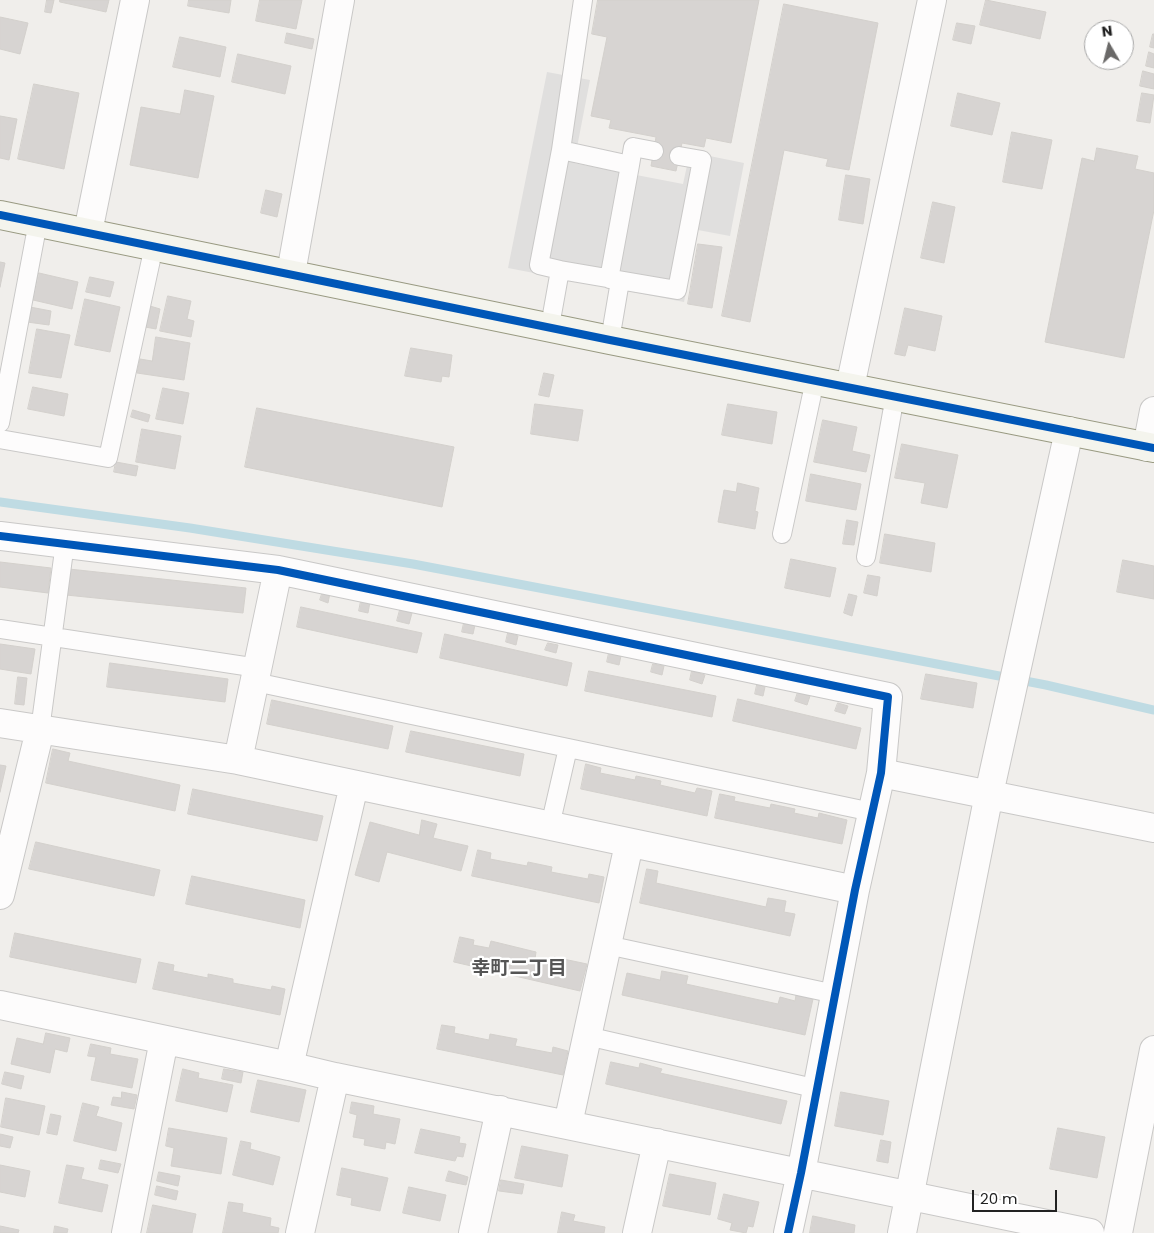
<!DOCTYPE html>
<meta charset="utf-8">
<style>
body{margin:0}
#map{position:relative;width:1154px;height:1233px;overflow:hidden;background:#f0eeeb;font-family:Poppins,sans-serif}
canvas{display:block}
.north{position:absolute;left:1084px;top:20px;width:50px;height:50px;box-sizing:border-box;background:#fff;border:1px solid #a7a7a7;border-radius:50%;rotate:352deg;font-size:14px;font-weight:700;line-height:20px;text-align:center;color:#222}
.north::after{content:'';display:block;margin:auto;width:18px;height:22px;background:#6a6968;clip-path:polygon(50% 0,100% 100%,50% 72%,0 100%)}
.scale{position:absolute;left:972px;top:1190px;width:85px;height:22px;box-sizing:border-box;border:2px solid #222;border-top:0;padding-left:6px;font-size:15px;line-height:18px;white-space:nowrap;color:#222;-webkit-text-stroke:4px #fff;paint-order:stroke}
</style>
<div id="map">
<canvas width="1154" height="1233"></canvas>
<div class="north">N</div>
<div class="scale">20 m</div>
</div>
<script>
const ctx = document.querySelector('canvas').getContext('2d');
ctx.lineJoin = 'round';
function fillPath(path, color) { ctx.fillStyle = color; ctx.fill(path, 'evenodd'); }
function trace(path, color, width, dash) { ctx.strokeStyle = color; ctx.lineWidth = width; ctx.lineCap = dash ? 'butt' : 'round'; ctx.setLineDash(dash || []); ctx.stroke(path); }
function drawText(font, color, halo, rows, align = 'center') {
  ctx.font = font + ' Poppins,"Noto Sans JP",sans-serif'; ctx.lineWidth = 4.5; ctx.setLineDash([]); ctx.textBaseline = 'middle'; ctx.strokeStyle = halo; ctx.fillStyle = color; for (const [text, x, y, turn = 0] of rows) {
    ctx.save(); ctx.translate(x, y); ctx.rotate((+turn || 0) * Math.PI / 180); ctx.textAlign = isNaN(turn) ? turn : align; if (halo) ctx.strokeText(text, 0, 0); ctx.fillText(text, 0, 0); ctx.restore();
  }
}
const parking = new Path2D(`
 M547,72L590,80L574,163L683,184L690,152L744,163L730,236L698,230L684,302L508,268Z`);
const stream = new Path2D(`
 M0,502L190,528L413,564L708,620L1046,685L1154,710`);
const building = new Path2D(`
 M47,0H54L51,13L45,12Z
 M60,0H109L106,12L60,2Z
 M189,0H231L229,13L188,6Z
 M260,0H302L296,29L256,21Z
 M598,0H759L731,143L706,138L704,147L682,143L676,171L651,166L656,137L609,128L611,120L591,116L607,37L592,34Z
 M986,0L1046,12L1040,39L980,25Z
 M784,4L878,23L849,170L826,166L828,159L784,150L750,322L722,316Z
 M0,17L28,23L20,54L0,49Z
 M957,23L975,26L971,44L953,40Z
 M287,33L314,39L312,49L285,43Z
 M1153,34H1154V48L1150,47Z
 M180,37L226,47L220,77L173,67Z
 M1149,52L1154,54V68L1146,66Z
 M238,54L291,66L285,94L232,82Z
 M1143,71L1154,74V89L1140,86Z
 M34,84L79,93L64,169L18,159Z
 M185,90L214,96L198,178L130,165L141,107L180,114Z
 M958,93L1000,103L992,135L951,126Z
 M1142,93L1154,95L1150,123L1137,121Z
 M0,116L17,119L9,160L0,158Z
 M1012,132L1052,140L1042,189L1003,182Z
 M1097,148L1138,156L1135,169L1154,173V210L1124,358L1045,342L1082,158L1094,161Z
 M846,175L870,179L863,224L839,220Z
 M266,190L282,194L277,217L261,213Z
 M933,202L955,207L944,263L921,258Z
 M698,244L722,247L712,308L688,304Z
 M0,262L5,263L0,287Z
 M39,273L78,282L72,309L33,300Z
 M90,277L114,282L110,297L86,292Z
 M168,296L191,301L187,319L194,321L191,337L160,331Z
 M85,299L120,307L110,352L75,345Z
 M150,306L160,309L156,329L145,327Z
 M30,307L51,311L49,325L27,322Z
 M905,308L942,316L935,351L908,345L905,356L895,354Z
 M37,329L70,335L61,378L29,373Z
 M156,337L190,343L184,380L137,373L140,359L152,361Z
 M411,348L452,355L449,377L442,376L441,382L405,376Z
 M544,373L554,375L549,397L539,395Z
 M33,387L68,394L64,416L28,409Z
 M163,388L189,393L183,424L156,419Z
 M535,404L583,410L578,441L531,434Z
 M728,404L777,412L772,444L722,435Z
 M257,408L454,447L442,507L245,467Z
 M133,410L150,415L148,422L131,417Z
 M823,420L857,427L852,451L870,455L866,472L814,462Z
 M142,429L181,436L175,469L136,462Z
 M902,444L958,455L947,508L921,503L925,483L895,478Z
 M116,462L138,466L136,476L114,472Z
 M811,474L861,484L856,510L806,501Z
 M738,483L759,488L755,511L758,512L755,529L718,522L724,490L736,492Z
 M847,520L858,522L854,545L843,544Z
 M885,534L935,543L931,572L880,563Z
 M791,559L836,568L830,597L785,588Z
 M1123,560L1154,566V599L1117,592Z
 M0,562L51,568L48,593L0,587Z
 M69,569L246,588L243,613L66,595Z
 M868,575L880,577L877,596L864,593Z
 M323,591L330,593L328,603L320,600Z
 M849,594L857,596L852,616L844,613Z
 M361,601L370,602L368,613L359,611Z
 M301,607L422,633L417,653L297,627Z
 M400,610L412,613L409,624L397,621Z
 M464,623L475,625L473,634L462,632Z
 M508,633L518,636L516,645L506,642Z
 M445,634L572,663L567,686L440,658Z
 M548,643L558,645L556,653L545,650Z
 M0,644L35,649L31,674L0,669Z
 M609,653L621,656L619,665L607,662Z
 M110,663L228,679L225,702L107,687Z
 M653,664L664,666L662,675L651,672Z
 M589,671L716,696L712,717L585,691Z
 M692,671L705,675L702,684L690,680Z
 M926,674L977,683L973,708L921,699Z
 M18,677L27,678L24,705L15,704Z
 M757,685L765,687L763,696L755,694Z
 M798,692L810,696L807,705L795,701Z
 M738,699L861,728L856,749L733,721Z
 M272,700L393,726L388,749L267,724Z
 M838,703L848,706L845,714L835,711Z
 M411,731L524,754L520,776L406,752Z
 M53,749L70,753L68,761L180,785L175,811L46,783Z
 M586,764L601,768L600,773L635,780L636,776L661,781L660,785L695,793L697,788L712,791L707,816L581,789Z
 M0,765L6,766L0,792Z
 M193,789L323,816L317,841L188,814Z
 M720,794L735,797L734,801L770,808L771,804L795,809L794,813L818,818L819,813L847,820L842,844L715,818Z
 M422,820L437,824L433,838L468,846L461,871L387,852L379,882L355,875L370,822L419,835Z
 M36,842L160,870L154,896L29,869Z
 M478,850L491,853L490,859L527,866L528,862L552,867L551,872L588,879L589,874L604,877L599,903L472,876Z
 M647,869L658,871L656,883L766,907L768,898L786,901L784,912L795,914L790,936L640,903Z
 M192,876L305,900L300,928L186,904Z
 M15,933L141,959L136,983L10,957Z
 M460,937L474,940L473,945L489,948L491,941L536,952L535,959L553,963L554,957L587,964L580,991L454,962Z
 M159,962L174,965L173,971L208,978V974L233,979V983L271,990L272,986L285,989L280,1015L153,989Z
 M662,971L688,976L686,984L778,1004L780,997L795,1001L796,995L813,999L805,1035L622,995L627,973L660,980Z
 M442,1025L455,1027L454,1033L489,1040L490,1034L517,1039L515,1046L552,1053L553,1047L568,1051L563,1075L437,1049Z
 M46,1033L70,1038L67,1052L55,1049L50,1073L11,1064L17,1038L43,1044Z
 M91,1044L111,1048L110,1054L138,1059L132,1088L91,1080L96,1057L88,1056Z
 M611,1062L639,1068L640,1063L662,1069L660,1073L787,1101L781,1124L606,1084Z
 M183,1069L199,1073L198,1078L233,1085L227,1112L176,1101Z
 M224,1069L243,1072L241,1083L222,1079Z
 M5,1072L24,1076L21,1089L2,1084Z
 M258,1080L306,1090L299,1122L251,1112Z
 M122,1092L137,1095L134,1109L111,1105L113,1097L121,1098Z
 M841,1092L889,1101L883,1135L835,1126Z
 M6,1098L45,1106L39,1135L1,1127Z
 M352,1102L374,1106L373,1114L400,1119L395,1144L386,1142L385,1149L364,1145L365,1139L353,1137L357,1115L350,1113Z
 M83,1103L99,1107L96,1116L122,1123L116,1151L74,1141Z
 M51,1114L61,1116L57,1135L47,1133Z
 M169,1128L227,1138L221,1174L171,1166L174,1148L166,1146Z
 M1058,1128L1105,1137L1097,1178L1050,1169Z
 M421,1129L460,1137L459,1143L466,1144L463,1157L457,1156L455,1161L415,1153Z
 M0,1134L13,1137L10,1148L0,1146Z
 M881,1140L891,1142L888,1163L877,1161Z
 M241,1141L251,1143L250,1149L280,1157L273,1185L233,1175Z
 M522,1146L568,1155L562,1187L515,1178Z
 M101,1160L121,1164L118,1173L99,1169Z
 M0,1165L30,1171L25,1197L0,1192Z
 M67,1165L84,1168L81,1179L108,1185L102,1212L59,1203Z
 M342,1168L388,1178L380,1211L351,1205L352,1198L337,1195Z
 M449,1171L468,1177L466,1185L446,1181Z
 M159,1172L180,1176L178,1186L157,1181Z
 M670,1174L716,1183L710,1215L663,1206Z
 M501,1180L524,1184L522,1194L499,1191Z
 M157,1186L178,1191L176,1200L155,1195Z
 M409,1187L446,1195L440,1221L403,1213Z
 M724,1194L759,1202L753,1227L748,1226L746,1233L730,1230L732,1223L718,1219Z
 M229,1202L243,1204L242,1212L271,1218L270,1226L279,1228L278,1233H223Z
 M153,1205L196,1214L192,1233H147Z
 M562,1212L575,1215L573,1221L605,1227L604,1233H558Z
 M813,1216L855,1225L854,1233H810Z
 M0,1226L19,1230L18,1233H0Z
 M55,1226L68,1229L67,1233H54Z`);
const lane = new Path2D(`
 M583,0L561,150L630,165L609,279
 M630,165L633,147L654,151
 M560,270L539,265L561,150
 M550,326L560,270L677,290L702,160L679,156
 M610,340L620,281
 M0,423L38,222
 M0,439L108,458L154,246
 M782,534L815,380
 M866,557L895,396
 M0,629L258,668
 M255,682L872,812
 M40,730L65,543
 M550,826L568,748
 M607,945L835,994
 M587,1036L818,1089`);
const street = new Path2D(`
 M88,232L135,0
 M291,273L340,0
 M850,387L932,0
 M1147,447L1154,411
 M0,536L278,570L888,697L881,773L855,890L801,1173L788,1233
 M0,723L238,760L855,890
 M238,760L278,570
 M881,773L1154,828
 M0,895L40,730
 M0,1005L289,1066L335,1077L1090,1233
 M289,1066L354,785
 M568,1124L629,844
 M126,1233L164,1040
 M300,1233L335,1077
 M473,1233L500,1110
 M637,1233L657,1143
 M902,1233L989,794L1069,431
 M1118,1233L1154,1050`);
const secondary = new Path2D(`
 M0,215L610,340L1154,448`);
const cycleway = new Path2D(`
 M0,215L610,340L1154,448
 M0,536L278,570L888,697L881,773L855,890L801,1173L788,1233`);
const neighbourhoodNames = [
 ["幸町二丁目",519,969]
];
fillPath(parking, '#e0dfde');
trace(stream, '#bfdbe3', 9);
fillPath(building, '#d7d4d2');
trace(building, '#d3d0cc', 1);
trace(lane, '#c9c8c7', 20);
trace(street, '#c9c8c7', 30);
trace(secondary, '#999a82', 30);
trace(lane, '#fdfcfc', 18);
trace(street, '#fdfcfc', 28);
trace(secondary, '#f4f4ed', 28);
trace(cycleway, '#0057b8', 8);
drawText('bold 19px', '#555', '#fff', neighbourhoodNames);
</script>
